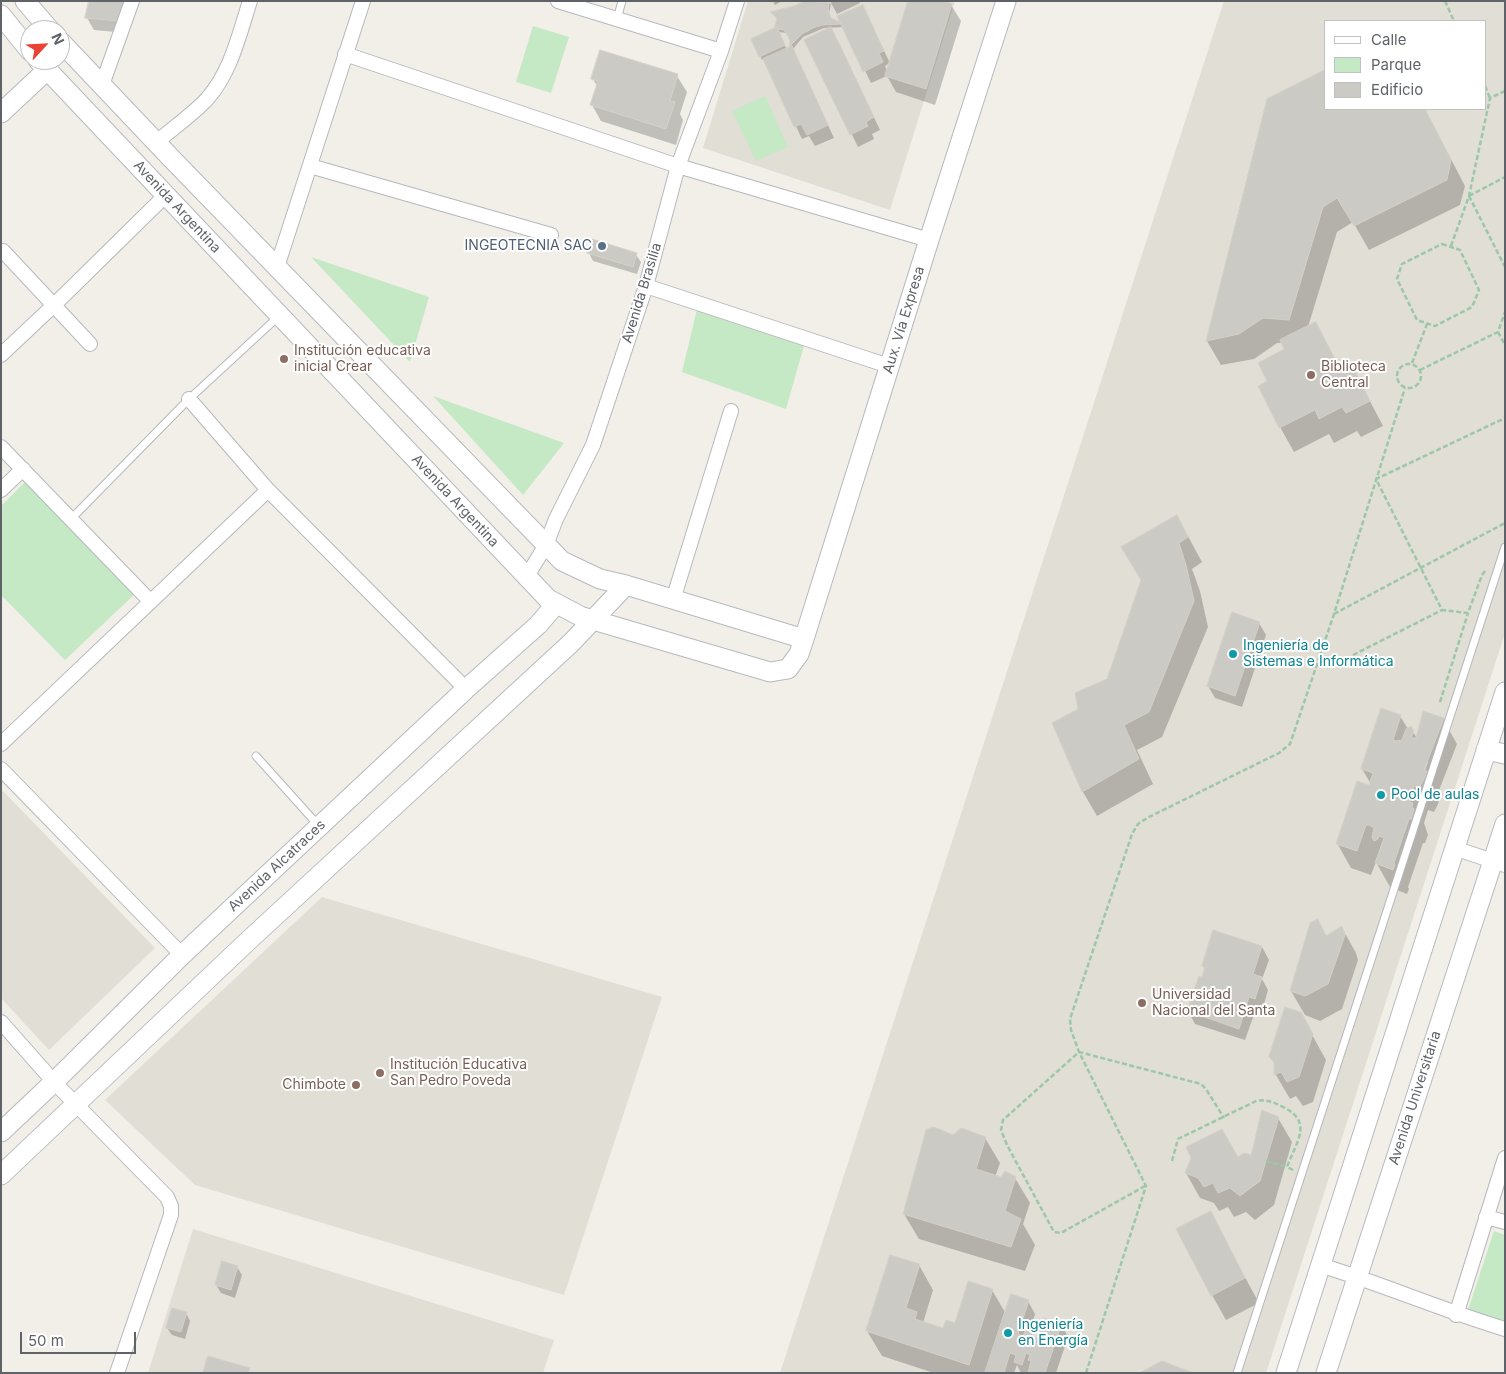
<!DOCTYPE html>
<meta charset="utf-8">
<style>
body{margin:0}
#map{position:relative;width:1506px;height:1374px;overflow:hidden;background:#f1efe8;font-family:Inter,sans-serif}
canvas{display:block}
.frame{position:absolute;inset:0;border:2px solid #5f6368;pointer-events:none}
.legend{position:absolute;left:1324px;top:20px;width:162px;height:90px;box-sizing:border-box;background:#fff;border:1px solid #bfc1c3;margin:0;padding:6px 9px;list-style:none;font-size:15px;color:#5f6368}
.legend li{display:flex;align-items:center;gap:10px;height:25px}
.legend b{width:25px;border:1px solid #bfc1c3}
.north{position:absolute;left:20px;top:20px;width:50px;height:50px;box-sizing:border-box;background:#fff;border:1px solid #bfc1c3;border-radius:50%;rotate:65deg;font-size:14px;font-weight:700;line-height:20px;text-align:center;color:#5f6368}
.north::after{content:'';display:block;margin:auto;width:18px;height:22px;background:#ea4335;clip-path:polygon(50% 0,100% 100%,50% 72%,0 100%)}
.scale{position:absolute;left:20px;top:1332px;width:116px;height:22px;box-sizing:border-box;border:2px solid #5f6368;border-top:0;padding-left:6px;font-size:15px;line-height:18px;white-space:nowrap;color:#5f6368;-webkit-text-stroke:4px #fff;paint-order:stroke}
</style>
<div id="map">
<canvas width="1506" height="1374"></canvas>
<div class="frame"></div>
<ul class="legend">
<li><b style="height:6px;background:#fff"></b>Calle</li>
<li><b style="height:14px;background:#c5e8c5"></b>Parque</li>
<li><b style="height:14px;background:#cccac5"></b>Edificio</li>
</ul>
<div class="north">N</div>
<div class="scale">50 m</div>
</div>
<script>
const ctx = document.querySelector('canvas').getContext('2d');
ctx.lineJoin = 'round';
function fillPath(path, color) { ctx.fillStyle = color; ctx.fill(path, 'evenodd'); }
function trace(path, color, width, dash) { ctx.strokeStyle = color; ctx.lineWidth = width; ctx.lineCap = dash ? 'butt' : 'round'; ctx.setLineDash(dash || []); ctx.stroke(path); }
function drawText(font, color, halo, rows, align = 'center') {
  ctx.font = font + ' Inter,sans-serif'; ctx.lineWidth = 4; ctx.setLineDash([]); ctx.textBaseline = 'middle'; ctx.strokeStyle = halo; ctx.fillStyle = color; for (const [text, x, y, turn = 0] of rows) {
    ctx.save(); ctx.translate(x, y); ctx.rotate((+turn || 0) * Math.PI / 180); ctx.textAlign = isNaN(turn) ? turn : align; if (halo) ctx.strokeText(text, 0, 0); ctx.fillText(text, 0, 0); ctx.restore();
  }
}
const education = new Path2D(`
 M748,1H955L890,210L703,148Z
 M1224,1H1505V633L1266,1373H780ZM1325,21H1485V109H1325Z
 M1,789L155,948L49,1050L1,998Z
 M322,897L662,997L564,1295L195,1185L105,1100Z
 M193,1229L554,1340L543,1373H148Z`);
const green = new Path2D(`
 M533,26L569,37L551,93L516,82Z
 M765,96L788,147L756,161L732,111Z
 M311,257L429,297L410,362Z
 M698,305L805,342L786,409L682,372Z
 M433,396L564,443L523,495Z
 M26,481L137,592L65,660L1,595V506Z
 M1494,1231L1505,1235V1321L1468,1310Z`);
const shadow = new Path2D(`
 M137,1L127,33L94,30L87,18Z
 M773,1H782L775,5Z
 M808,1H824L831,4L829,13L831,19L843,25L862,6L890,63L885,66L888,72L951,5L961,21L935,105L896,92L887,76L871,83L844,27L824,28L803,37L793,49L834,138L815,146L809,136L802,139L764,59L762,60L753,40L775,30L778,19L772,12L795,7ZM779,32L787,33L791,42L790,48L787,50Z
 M830,1H859L860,3L837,14Z
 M806,41H838L880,130L872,134L874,139L858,147Z
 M677,76L687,92L680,114L683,120L676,145L601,121L592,105L597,86L593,79Z
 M1268,99L1325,109H1425L1465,186L1460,205L1369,250L1353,222L1337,232L1308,327L1316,324L1341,370L1351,365L1383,426L1361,437L1357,431L1334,443L1329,434L1294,452L1280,427L1269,382L1286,350L1283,343H1277L1254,359L1221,365L1207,341Z
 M589,253L636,255L641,262L637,274L593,261Z
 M1177,516L1202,562L1192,569L1200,591L1208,627L1162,737L1137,750L1153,784L1097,816L1083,792L1053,723L1080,709L1108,680Z
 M1259,623L1266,635L1242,707L1215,698L1208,686Z
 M1400,716L1408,729L1410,728L1417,738L1443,719L1457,744L1438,793L1440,797L1438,804L1434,812L1428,810L1424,823L1428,835L1425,843H1423L1408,887L1409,889L1407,894L1390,887L1376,862L1371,875L1351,868L1337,843L1371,784L1362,769ZM1426,762H1428L1423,776L1421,775Z
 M1317,920L1327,937L1342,928L1356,953L1358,960L1342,1009L1320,1021L1305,1015L1291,991Z
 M1262,947L1269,960L1262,979L1268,990L1262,1011L1256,1009L1245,1040L1195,1024L1188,1011L1205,970L1203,966Z
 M1300,1013L1326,1060L1313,1102L1303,1106L1296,1096L1290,1099L1276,1075V1066L1270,1057Z
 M1278,1118L1292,1142L1274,1205L1255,1220L1246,1212L1234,1217L1228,1207L1219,1211L1214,1203L1200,1198L1186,1173L1237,1158L1252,1157Z
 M954,1137L985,1138L1000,1163L995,1177L1001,1179L1015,1178L1030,1203L1023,1224L1035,1245L1025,1271L919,1239L904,1214Z
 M1210,1213L1259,1303L1226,1320L1212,1295Z
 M919,1265L933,1290L923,1323L944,1330L956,1324L992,1290L1006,1314L1028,1301L1035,1314L1030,1331L1035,1339L1039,1340L1061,1324L1068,1337L1056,1373H1021L1017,1365L1014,1373H934L882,1356L867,1331Z
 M237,1267L242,1275L235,1298L221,1293L216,1285Z
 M186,1313L190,1321L185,1339L172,1335L167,1328Z`);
const building = new Path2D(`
 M89,1H127L120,21L85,18Z
 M805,1L829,3L828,9L831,18L840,22L841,24L822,25L813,28L802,34L789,47L790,42L788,36L784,30L778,29L777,27L774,29L777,18L770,12L794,6Z
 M908,1H944L952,4L926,89L885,76Z
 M863,5L884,51L879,53L883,62L863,72L837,16Z
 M777,27L785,45L759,57L751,39Z
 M831,27L874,117L866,122L868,126L850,135L804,40Z
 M792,46L828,125L807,135L801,124L794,127L763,59Z
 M600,50L678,74L670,101L675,102L666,129L590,105L598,81L591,79Z
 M1325,70V109H1425L1451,160L1447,180L1354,226L1337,198L1323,207L1289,320L1263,318L1239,334L1206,341L1267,99Z
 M592,239L637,253L633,267L587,253Z
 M1316,322L1340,369L1351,363L1370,401L1346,413L1342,407L1319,419L1315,410L1279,428L1258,386L1267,381L1258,363L1284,349L1280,340Z
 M1177,515L1188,537L1179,543L1186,565L1194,601L1149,712L1124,725L1139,759L1082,792L1052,723L1078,709L1075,693L1107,679L1141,580L1121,547Z
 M1232,612L1260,622L1235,696L1207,686Z
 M1381,708L1401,715L1393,740L1397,741L1402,740L1406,729L1411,726L1414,731L1411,738H1416L1423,711L1444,718L1424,770L1427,771L1424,779L1419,788L1414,786L1409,802L1413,803L1412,807L1414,809L1411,819H1409L1394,863L1395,864L1393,870L1375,863L1384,838L1379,836L1378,839L1374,841L1372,837L1374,828L1369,825H1366L1357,851L1336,844L1357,781L1369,785L1373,773L1361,769Z
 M1318,919L1326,936L1342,926L1345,935L1328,984L1305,996L1290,991L1310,923Z
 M1213,930L1262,946L1253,974L1262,977L1255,999L1249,997L1239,1029L1187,1011L1199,976L1202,977L1205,967L1202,966Z
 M1285,1007L1301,1012L1313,1034L1299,1077L1287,1082L1281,1072L1274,1075V1062L1269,1057Z
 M1262,1110L1279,1117L1260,1181L1240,1196L1230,1188L1218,1193L1213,1183L1204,1187L1198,1178L1185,1173L1191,1158L1186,1147L1222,1129L1238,1157L1244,1153L1251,1155Z
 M934,1127L953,1135L961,1128L986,1137L976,1169L1001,1177L1005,1171L1016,1177L1005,1211L1021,1219L1011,1247L903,1214L926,1130Z
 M1211,1211L1245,1278L1211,1296L1176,1229Z
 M890,1255L920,1264L906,1308L917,1312L915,1319L943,1328L946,1320L955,1323L968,1281L993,1289L969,1365L866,1331Z
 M222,1261L238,1266L231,1290L215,1285Z
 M1011,1294L1029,1300L1018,1334L1023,1336L1026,1329L1032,1331L1029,1340L1032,1341L1033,1337L1038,1338L1044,1318L1062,1323L1045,1373H1028L1031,1361L1028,1360L1030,1355L1026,1353L1022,1365L1014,1362L1016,1355L1010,1353L1004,1373H985Z
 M172,1308L187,1312L181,1332L166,1328Z
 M208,1356L250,1368L248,1373H203Z
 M1162,1361L1193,1373H1140Z`);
const path = new Path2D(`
 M1445,1L1454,21
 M1485,86L1490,98
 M1469,196L1505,267
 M1469,196L1505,177
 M1442,244L1460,250L1479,290L1472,307L1435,326L1417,320L1397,279L1402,264Z
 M1451,246L1469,196L1490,98L1505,91
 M1498,332L1505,345
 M1412,363L1427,324
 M1397 376a12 12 0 1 1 24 0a12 12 0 1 1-24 0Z
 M1420,370L1498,332L1505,312
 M1485,571L1482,575L1468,613L1442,610L1376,479L1505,418
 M1334,614L1505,523
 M1353,655L1442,610
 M1440,702L1468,613
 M1172,1161L1178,1139L1256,1101C1267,1099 1273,1102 1283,1107C1314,1122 1296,1142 1287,1167L1293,1170
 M1266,1161L1287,1167
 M1145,1186L1061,1233L1054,1232L1007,1145L1001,1130L1003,1120L1079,1052L1201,1084L1206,1089L1224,1118
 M1086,1373L1146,1186L1079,1052L1071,1030L1070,1019L1132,834L1138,824L1147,818L1279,753L1290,744L1334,614L1405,388`);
const lane = new Path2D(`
 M617,19L622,1
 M71,519L189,399L278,317
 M256,756L318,825
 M1237,1373L1505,547`);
const street = new Path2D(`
 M558,1L721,51
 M345,54L678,166L929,240
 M102,85L132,1
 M157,142C173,128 192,115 207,99C231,72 239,35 250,1
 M310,166L551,235
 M3,251L90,344
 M277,267L363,1
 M646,286L889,366
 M1,355L53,306L167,194
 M189,399L268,490L466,689
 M1,447L150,601
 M1,490L23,469
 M527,576L546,545L556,519L593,445L646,286L678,166L721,51L737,1
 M673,600L731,411
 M1,744L268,490
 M1,769L182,955
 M1454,848L1505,865
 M1,1022L54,1082L167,1197L171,1206V1215L117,1373
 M1486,1217L1505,1222
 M1320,1265C1382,1284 1442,1310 1505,1329
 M1456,1315L1505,1158`);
const secondary = new Path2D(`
 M25,1L50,30
 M1,15L30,51
 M60,41L171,158L562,561L600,579L626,585L804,639
 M38,60L548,599L580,616L593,620L770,672L788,669L799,654L804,639L929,240L1006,1
 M1,113L47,70
 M1486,750L1505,754
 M1,1132L54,1082L182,955L466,689L538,625L556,604
 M1,1175L249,940L571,643L626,585
 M1286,1373L1505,692
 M1326,1373L1505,824`);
const markers = [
 [602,246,5,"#5c6f8a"],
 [284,359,5,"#8d6e63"],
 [1311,375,5,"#8d6e63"],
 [1233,654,5,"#0f9aa8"],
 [1381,795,5,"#0f9aa8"],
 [1142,1003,5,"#8d6e63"],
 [380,1073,5,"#8d6e63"],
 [356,1085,5,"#8d6e63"],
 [1008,1333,5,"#0f9aa8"]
];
const streetNames = [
 ["Avenida Argentina",177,207,47],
 ["Avenida Brasilia",642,293,-73],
 ["Aux. Vía Expresa",904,320,-73],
 ["Avenida Argentina",455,501,47],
 ["Avenida Alcatraces",277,866,-43],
 ["Avenida Universitaria",1415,1098,-72]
];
const serviceNames = [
 ["INGEOTECNIA SAC",592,246]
];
const educationNames = [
 ["Institución educativa",294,351],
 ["inicial Crear",294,367],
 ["Biblioteca",1321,367],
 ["Central",1321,383],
 ["Universidad",1152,995],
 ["Nacional del Santa",1152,1011],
 ["Institución Educativa",390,1065],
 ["San Pedro Poveda",390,1081],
 ["Chimbote",346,1085,"right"]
];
const cultureNames = [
 ["Ingeniería de",1243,646],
 ["Sistemas e Informática",1243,662],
 ["Pool de aulas",1391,795],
 ["Ingeniería",1018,1325],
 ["en Energía",1018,1341]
];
fillPath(education, '#e1ded6');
fillPath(green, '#c5e8c5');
fillPath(shadow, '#0003');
fillPath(building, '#cccac5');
trace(building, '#d6d1c6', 1);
trace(lane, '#b5b8bc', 9);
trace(street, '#b5b8bc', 16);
trace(secondary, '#b6babf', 21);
trace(path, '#9cc7a9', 2.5, [5, 2.5]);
trace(lane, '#fff', 7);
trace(street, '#fff', 14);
trace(secondary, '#fff', 19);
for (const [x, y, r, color] of markers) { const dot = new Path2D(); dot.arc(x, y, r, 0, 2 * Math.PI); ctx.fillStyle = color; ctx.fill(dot); trace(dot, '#fff', 2); }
drawText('14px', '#5f6368', '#fff', streetNames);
drawText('14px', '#4e5e75', '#fff', serviceNames, 'right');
drawText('14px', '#785e54', '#fff', educationNames, 'left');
drawText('14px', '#0d838f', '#fff', cultureNames, 'left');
</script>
